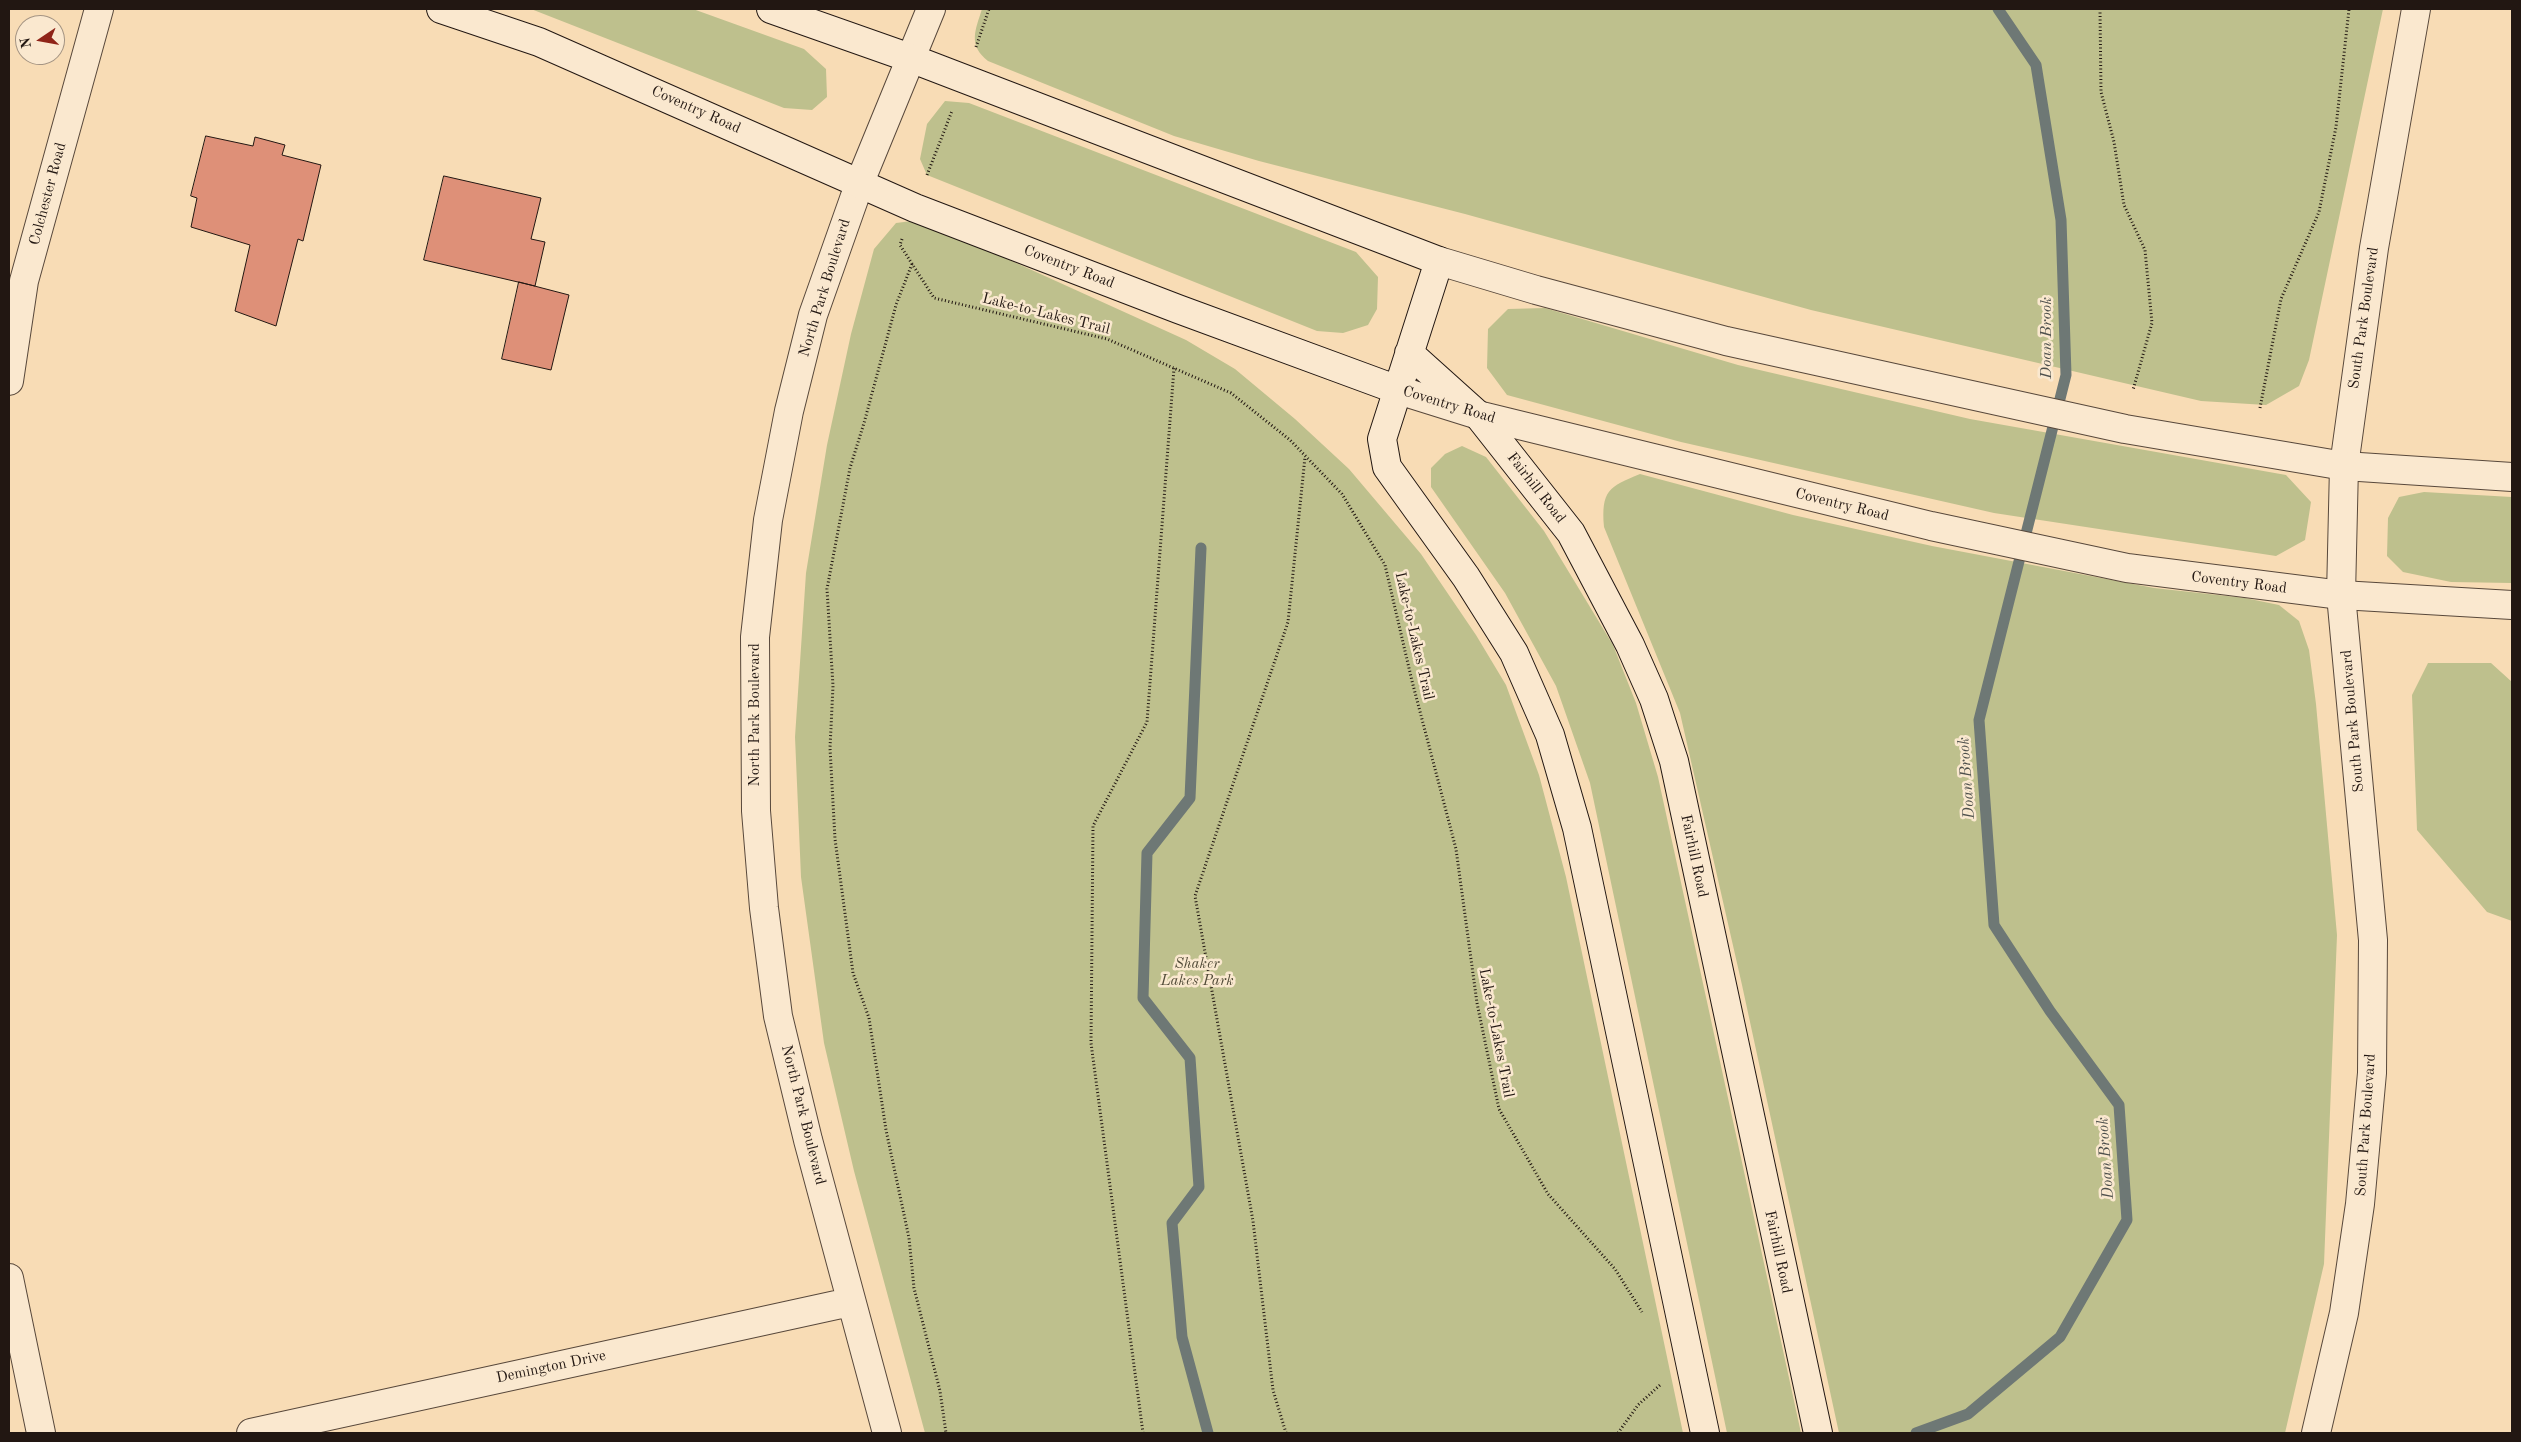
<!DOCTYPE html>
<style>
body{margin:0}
#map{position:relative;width:2521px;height:1442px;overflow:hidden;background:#f8dcb5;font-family:"Old Standard TT",serif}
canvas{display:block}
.frame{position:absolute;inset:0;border:10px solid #221712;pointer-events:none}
.north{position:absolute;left:15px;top:15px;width:50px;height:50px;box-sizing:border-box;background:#fae8cf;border:1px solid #a49483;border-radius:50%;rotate:258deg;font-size:14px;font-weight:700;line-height:20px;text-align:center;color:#221712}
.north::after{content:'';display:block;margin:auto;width:18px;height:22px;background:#8f2418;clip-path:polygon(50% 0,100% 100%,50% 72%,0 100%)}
</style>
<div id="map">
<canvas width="2521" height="1442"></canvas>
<div class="frame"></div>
<div class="north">N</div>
</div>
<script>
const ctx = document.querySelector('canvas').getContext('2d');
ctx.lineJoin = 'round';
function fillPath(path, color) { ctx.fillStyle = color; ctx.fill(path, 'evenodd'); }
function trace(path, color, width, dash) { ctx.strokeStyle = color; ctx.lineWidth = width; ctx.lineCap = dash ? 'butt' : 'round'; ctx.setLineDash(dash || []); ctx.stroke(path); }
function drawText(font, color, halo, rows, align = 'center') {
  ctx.font = font + ' "Old Standard TT",serif'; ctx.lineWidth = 5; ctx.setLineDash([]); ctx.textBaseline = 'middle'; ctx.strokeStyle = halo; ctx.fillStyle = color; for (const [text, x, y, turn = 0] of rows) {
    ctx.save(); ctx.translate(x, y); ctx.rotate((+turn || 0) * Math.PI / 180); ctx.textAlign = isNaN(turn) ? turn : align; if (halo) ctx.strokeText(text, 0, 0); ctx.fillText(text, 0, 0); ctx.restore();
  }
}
const green = new Path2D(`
 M531,9H693L804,49L826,69L827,97L812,110L784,108Z
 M982,9H2383L2309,360L2299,386L2266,405L2201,401L1811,310L1465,214L1259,161L1174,136L988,61C968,45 975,31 982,9Z
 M945,101L969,103L1356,252L1378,277L1377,309L1368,325L1343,333L1317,331L927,175L920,159L927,124Z
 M912,221L928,223L1186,340L1235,369L1295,419L1349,469L1421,554L1476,635L1506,685L1539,775L1566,877L1683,1433H925L854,1171L824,1043L801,877L795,737L806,573L827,445L851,334L874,249L896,223Z
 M1545,308L1738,365L1970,419L2286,475L2311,502L2305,540L2276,556L1994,513L1681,442L1507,395L1487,368L1488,329L1508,309Z
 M1462,446L1486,457L1544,531L1613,645L1636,703L1658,777L1801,1433H1727L1590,783L1556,686L1505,593L1431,487V468L1445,454Z
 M1640,474L1793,515L1932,546L2154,588L2245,598L2279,605L2299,621L2309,650L2316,704L2337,935L2324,1264L2285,1433H1839L1742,985L1680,713L1604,527C1601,490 1609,487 1640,474Z
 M2424,492L2512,497V583L2451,582L2403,572L2387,556L2388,518L2399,497Z
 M2428,663H2491L2512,682V921L2487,912L2417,830L2412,695Z`);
const stream = new Path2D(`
 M1201,548L1190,798L1147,853L1143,998L1190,1058L1199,1187L1172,1223L1182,1337L1208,1433
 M1916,1433L1968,1414L2060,1337L2127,1220L2119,1105L2050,1011L1994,925L1979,720L2066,375L2061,220L2036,65L1998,9`);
const building = new Path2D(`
 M206,136L253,146L255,137L285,145L282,155L321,165L303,241L298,239L276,326L235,311L250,245L191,227L197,198L191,196Z
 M444,176L541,198L531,239L545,242L535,286L424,260Z
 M519,282L569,295L551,370L502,359Z`);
const path = new Path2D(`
 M2100,9L2101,92L2114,142L2124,205L2145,250L2152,323L2133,390
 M976,47L989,9
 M927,175L952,111
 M902,239L900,245L934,298L1107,339L1231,393L1290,440L1342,494L1385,565L1412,681L1456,849L1477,1003L1499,1109L1548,1194L1615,1269L1642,1312
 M912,264L896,305L864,423L850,468L827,589L833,686L830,748L835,839L853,973L869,1018L886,1130L909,1238L914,1288L940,1391L946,1433
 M2260,408L2281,299L2319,212L2336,127L2349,9
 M1143,1433L1091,1043L1093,826L1147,722L1174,368
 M1286,1433L1273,1390L1253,1221L1195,896L1288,622L1305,457
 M1618,1433L1638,1405L1660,1385`);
const minor = new Path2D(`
 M9,381L24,281L99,9
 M9,1278L41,1433
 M2316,1433L2344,1313L2360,1204L2372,1073L2373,940L2341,595L2344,466L2374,248L2416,9`);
const tertiary = new Path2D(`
 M1439,261L1536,290L1726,341L2125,429L2344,466L2512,477
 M1398,390L1478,415L1931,526L2127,568L2341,595L2512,605
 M251,1433L850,1302
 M887,1433L808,1140L778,1016L764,908L756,811L755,637L768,520L789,411L813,315L860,182L931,9`);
const secondary = new Path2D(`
 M441,9L539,42L915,208L1178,309L1398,390
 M771,9L910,58L1439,261L1382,439L1387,467L1466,577L1514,653L1550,735L1577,828L1705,1433
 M1409,353L1478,415L1571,533L1630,645L1654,699L1674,761L1818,1433`);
const streetNames = [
 ["Coventry Road",696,110,24],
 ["Colchester Road",48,194,-75],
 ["Coventry Road",1069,267,21],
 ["North Park Boulevard",825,288,-73],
 ["Lake-to-Lakes Trail",1046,314,14],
 ["South Park Boulevard",2364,318,-82],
 ["Coventry Road",1449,405,17],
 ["Fairhill Road",1536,488,52],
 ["Coventry Road",1842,505,14],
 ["Coventry Road",2239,583,7],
 ["Lake-to-Lakes Trail",1414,636,77],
 ["North Park Boulevard",755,715,-90],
 ["South Park Boulevard",2353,721,-95],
 ["Fairhill Road",1694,856,78],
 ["Lake-to-Lakes Trail",1496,1033,79],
 ["North Park Boulevard",803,1115,76],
 ["South Park Boulevard",2366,1125,-86],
 ["Fairhill Road",1778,1252,78],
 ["Demington Drive",551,1367,-12]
];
const parkNames = [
 ["Shaker",1197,964],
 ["Lakes Park",1197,981]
];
const waterNames = [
 ["Doan Brook",2047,338,-90],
 ["Doan Brook",1967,778,-94],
 ["Doan Brook",2106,1158,-94]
];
fillPath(green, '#bec08d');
trace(stream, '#6e7875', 11);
fillPath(building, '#de9078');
trace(building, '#221712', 1);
trace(minor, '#58483b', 30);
trace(tertiary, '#58483b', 30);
trace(secondary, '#221712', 30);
trace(path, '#221712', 3, [1, 2.5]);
trace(minor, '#fae8cf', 28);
trace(tertiary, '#fae8cf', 28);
trace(secondary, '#fae8cf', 28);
drawText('15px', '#221712', '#fae8cf', streetNames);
drawText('italic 15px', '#514a37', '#fae8cf', parkNames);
drawText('italic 16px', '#4e504c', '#fae8cf', waterNames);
</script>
